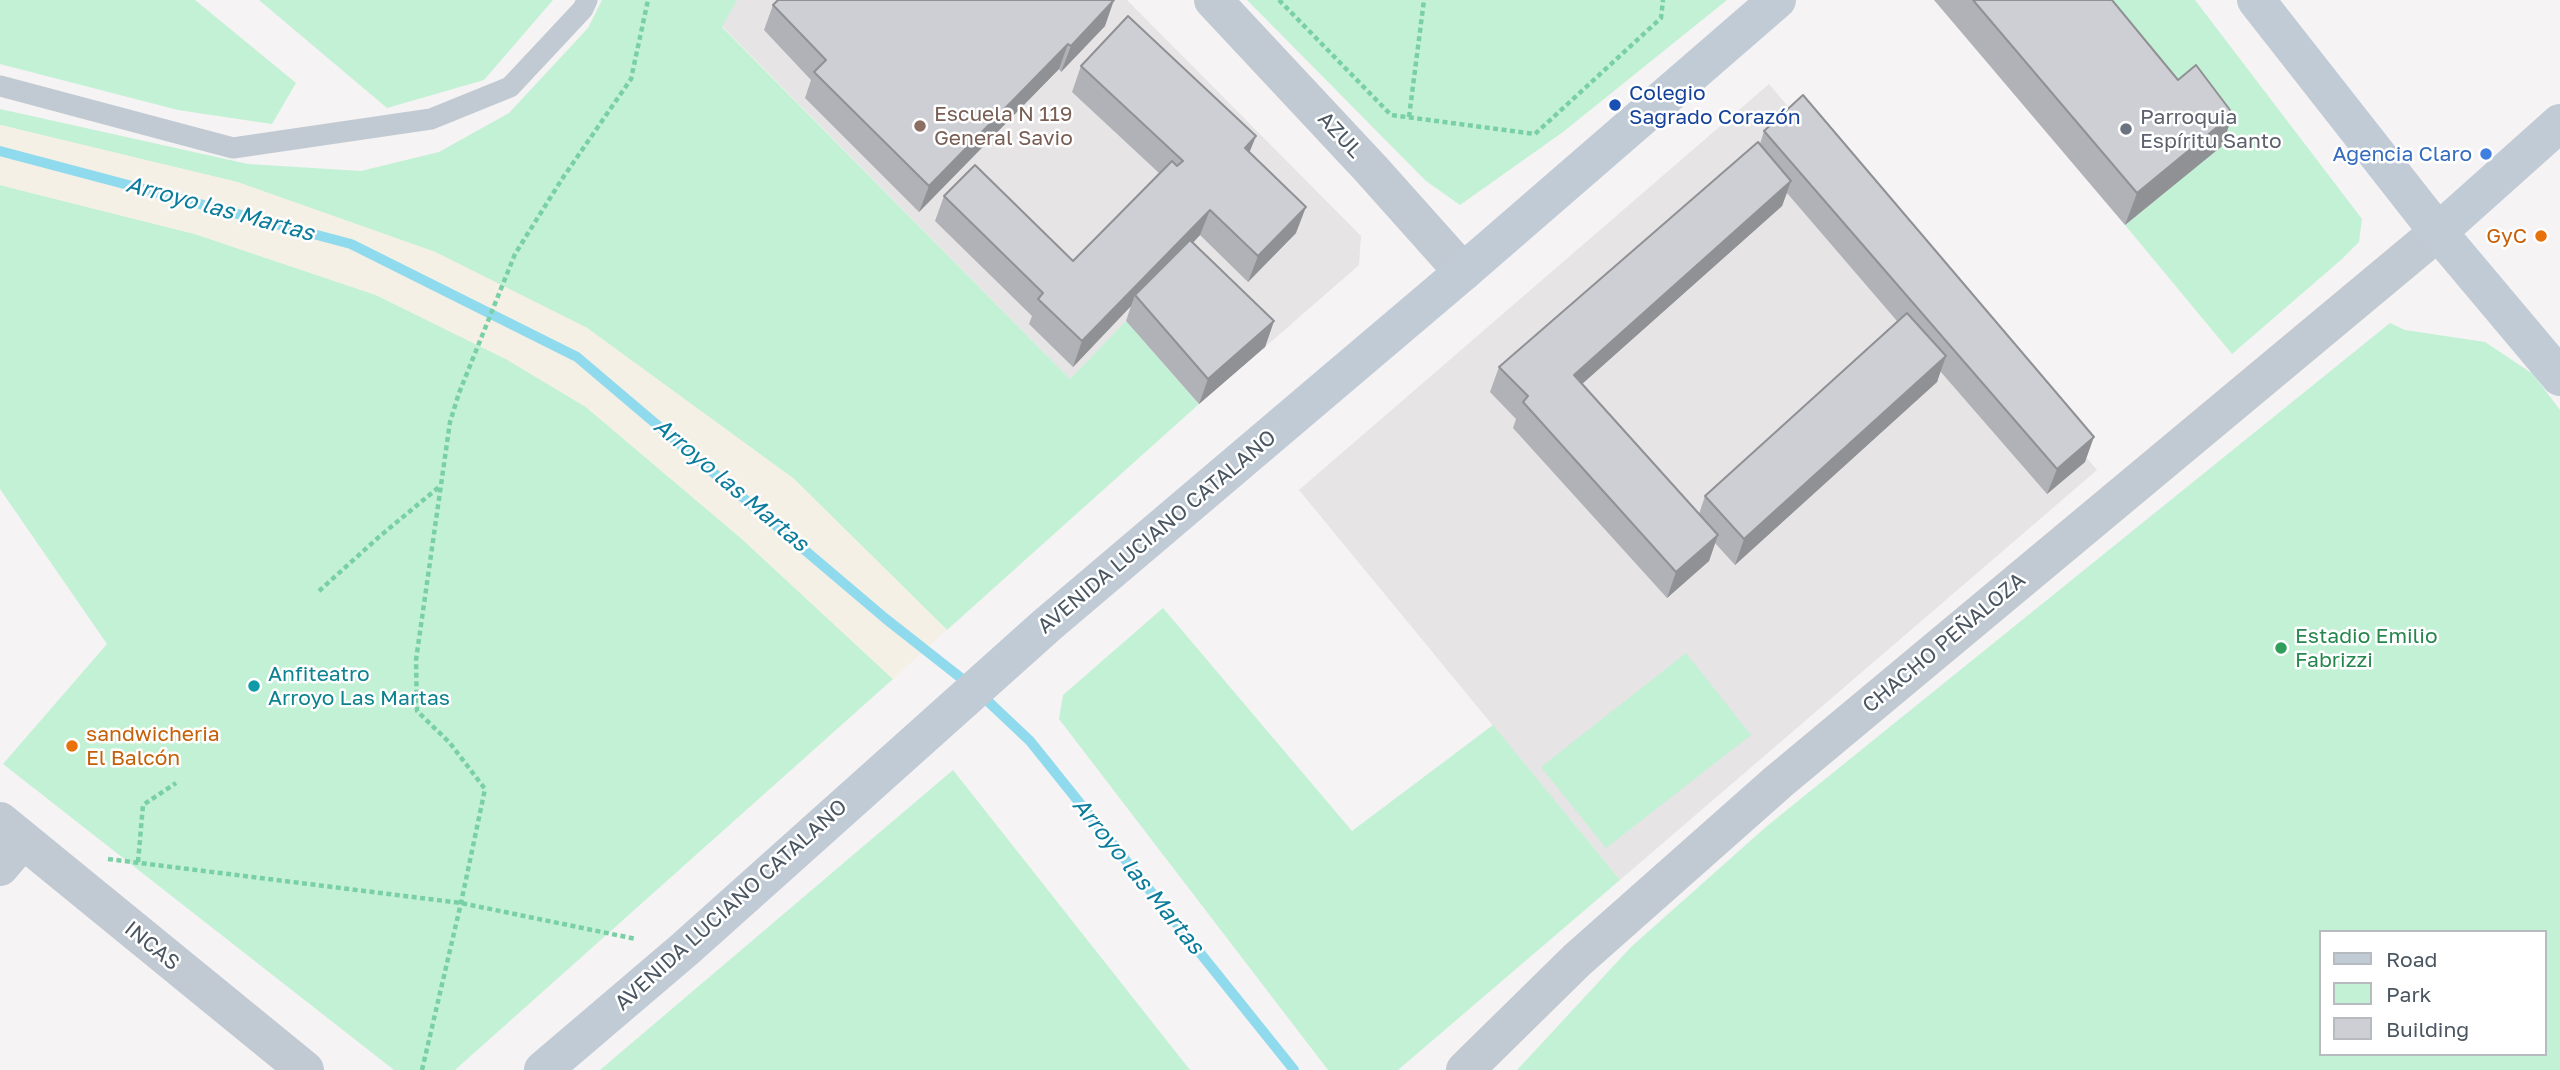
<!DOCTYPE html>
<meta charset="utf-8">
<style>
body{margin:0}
#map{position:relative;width:2560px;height:1070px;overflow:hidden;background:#f5f3f3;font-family:"Golos Text",sans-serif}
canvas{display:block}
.legend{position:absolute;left:2319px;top:930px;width:228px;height:126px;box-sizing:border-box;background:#fff;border:2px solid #b7bbc0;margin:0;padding:9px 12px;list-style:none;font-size:21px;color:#4a5661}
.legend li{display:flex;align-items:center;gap:14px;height:35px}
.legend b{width:35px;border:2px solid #b7bbc0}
</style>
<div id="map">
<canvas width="2560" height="1070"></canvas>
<ul class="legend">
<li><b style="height:9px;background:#c1cbd6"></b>Road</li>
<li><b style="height:19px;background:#c3f1d5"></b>Park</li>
<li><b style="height:19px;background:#cdcfd5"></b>Building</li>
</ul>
</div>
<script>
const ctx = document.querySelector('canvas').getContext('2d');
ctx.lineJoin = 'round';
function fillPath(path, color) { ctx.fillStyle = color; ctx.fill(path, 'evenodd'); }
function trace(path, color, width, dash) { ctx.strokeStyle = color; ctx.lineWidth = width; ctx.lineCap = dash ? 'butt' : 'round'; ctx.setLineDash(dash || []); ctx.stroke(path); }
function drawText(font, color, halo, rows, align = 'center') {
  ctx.font = font + ' "Golos Text",sans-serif'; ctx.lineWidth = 5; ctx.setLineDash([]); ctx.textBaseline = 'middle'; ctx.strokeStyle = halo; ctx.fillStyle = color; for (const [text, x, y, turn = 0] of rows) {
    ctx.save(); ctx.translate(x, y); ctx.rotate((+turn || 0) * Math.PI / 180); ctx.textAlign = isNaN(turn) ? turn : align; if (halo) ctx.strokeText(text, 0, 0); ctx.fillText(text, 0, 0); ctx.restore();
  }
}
const education = new Path2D(`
 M737,0H1127L1361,236L1359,265L1265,347L1180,266L1070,379L722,26Z
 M1769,84L2097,470L1620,880L1299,490Z`);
const green = new Path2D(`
 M0,0H195L296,83L272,124L178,110L0,64Z
 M259,0H553L484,80L387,108Z
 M602,0H737L722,27L1070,379L1126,321L1199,404L947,630L794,479L587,328L435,252L237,182L0,125V109L248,164L361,171L439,152L509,113L588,28Z
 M1247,0H1727L1563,132L1460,205L1426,181Z
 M2073,0H2195L2362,219L2359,242L2342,259L2232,354L2125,225L2221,146Z
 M0,185L195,234L376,295L506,359L586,407L742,539L893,679L455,1070H394L3,764L107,644L0,489Z
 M2390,323L2405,330L2485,342L2533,374L2560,410V1070H1517L1631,947L1767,826ZM2320,932H2544V1054H2320Z
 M1163,608L1352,831L1493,725L1620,880L1398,1070H1328L1059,719L1063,695Z
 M1686,653L1751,735L1606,848L1541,767Z
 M953,770L1190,1070H600Z`);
const sand = new Path2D(`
 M0,125L237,182L435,252L587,328L794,479L947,630L893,679L742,539L586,407L506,359L376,295L195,234L0,185Z`);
const stream = new Path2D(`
 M0,151L351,244L577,357L886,619L975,689L1030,741L1294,1070`);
const path = new Path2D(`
 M1279,0L1391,115L1535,134L1661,18L1663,0
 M1409,117L1424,0
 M319,591L380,536L439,487
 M108,859L461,903L636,939
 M138,862L143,805L176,783
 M422,1070L461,903L485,789L449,742L417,711L416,660L450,422L459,393L515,254L562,179L631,79L648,0`);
const service = new Path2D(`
 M0,86L233,148L431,119L510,87L583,9L587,0`);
const minor = new Path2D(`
 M1213,0L1371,169L1463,272
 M0,821L305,1070
 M0,867L23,840
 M1465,1070L1577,960L1778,782L2438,232`);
const secondary = new Path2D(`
 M2256,0L2438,232L2560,377
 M2438,232L2560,123
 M543,1070L685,949L1047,625L1463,272L1777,0`);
const wall = new Path2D(`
 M1934,0H2112L2178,80L2222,146L2125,225Z
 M773,5L1105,26L1061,72L1059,69L919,212L805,98L811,80L764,30Z
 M1081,66L1250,153L1296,233L1248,282L1200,235L1193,243L1274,321L1265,347L1199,404L1126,321L1131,306L1073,367L1029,324L1032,316L935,221L944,196L1073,261L1159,173L1072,92Z
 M1764,131L2085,462L2047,494L1940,371L1937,382L1735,565L1715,543L1709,561L1667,598L1513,428L1516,419L1490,392L1499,367L1760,144ZM1787,193L1897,321L1705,496L1699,514L1582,384L1782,206Z`);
const shadedWall = new Path2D(`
 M1114,0L1105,26L1061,72L1071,46Z
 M1068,44L1059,69L919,212L929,186Z
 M2233,114L2222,146L2125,225L2137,193Z
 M1256,136L1246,161L1245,148Z
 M1791,181L1782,206L1564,400L1574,375Z
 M1306,207L1296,233L1248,282L1258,256Z
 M1210,210L1200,235L1138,299L1135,295L1131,306L1073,367L1082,341Z
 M1274,321L1265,347L1199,404L1208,379Z
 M1946,356L1937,382L1735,565L1744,539Z
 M2094,437L2085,462L2047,494L2057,469Z
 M1718,535L1709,561L1667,598L1676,572Z`);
const building = new Path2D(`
 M778,0H1114L1071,46L1068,44L929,186L814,72L826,60L773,5Z
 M1973,0H2112L2178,80L2196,65L2233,114L2137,193Z
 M1128,16L1256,136L1245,148L1306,207L1258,256L1210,210L1082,341L1038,299L1043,293L944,196L975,165L1073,261L1172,161L1177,166L1183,161L1081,66Z
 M1803,95L2094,437L2057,469L1764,131Z
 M1758,142L1791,181L1574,375L1718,535L1676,572L1523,402L1528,396L1499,367Z
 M1190,240L1274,321L1208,379L1135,295Z
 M1907,313L1946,356L1744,539L1705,496Z`);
const markers = [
 [1615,105,7,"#1a4fb4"],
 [920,126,7,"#8d6e63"],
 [2126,129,7,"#6b7280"],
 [2486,154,7,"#3f7fe0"],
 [2541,236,7,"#e8710a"],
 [2281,648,7,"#2e9e5b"],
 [254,686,7,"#0f9aa8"],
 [72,746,7,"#e8710a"]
];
const transitNames = [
 ["Colegio",1629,93],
 ["Sagrado Corazón",1629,117]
];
const educationNames = [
 ["Escuela N 119",934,114],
 ["General Savio",934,138]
];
const worshipNames = [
 ["Parroquia",2140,117],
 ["Espíritu Santo",2140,141]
];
const streetNames = [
 ["AZUL",1340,135,47],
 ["AVENIDA LUCIANO CATALANO",1157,532,-40],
 ["CHACHO PEÑALOZA",1944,643,-40],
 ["AVENIDA LUCIANO CATALANO",731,905,-42],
 ["INCAS",152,946,39]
];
const shopNames = [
 ["Agencia Claro",2472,154]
];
const foodNames = [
 ["GyC",2527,236],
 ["sandwicheria",86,734,"left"],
 ["El Balcón",86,758,"left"]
];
const leisureNames = [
 ["Estadio Emilio",2295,636],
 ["Fabrizzi",2295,660]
];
const cultureNames = [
 ["Anfiteatro",268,674],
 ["Arroyo Las Martas",268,698]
];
const waterNames = [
 ["Arroyo las Martas",220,209,15],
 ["Arroyo las Martas",731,485,40],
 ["Arroyo las Martas",1138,876,51]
];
fillPath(education, '#e6e4e5');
fillPath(green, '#c3f1d5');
fillPath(sand, '#f5f0e5');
trace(stream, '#90daee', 10);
trace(path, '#7ad0a6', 4.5, [5, 3.5]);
trace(service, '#c1cad2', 21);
trace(minor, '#c1cad2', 38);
trace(secondary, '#c1cbd6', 38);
fillPath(wall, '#b0b2b7');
fillPath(shadedWall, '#909195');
fillPath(building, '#cdcfd5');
trace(building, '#909195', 2);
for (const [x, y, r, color] of markers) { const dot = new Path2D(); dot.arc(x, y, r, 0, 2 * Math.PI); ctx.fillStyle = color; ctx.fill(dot); trace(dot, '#fff', 2.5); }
drawText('21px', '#164399', '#fff', transitNames, 'left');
drawText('21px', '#785e54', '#fff', educationNames, 'left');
drawText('21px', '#5b616d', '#fff', worshipNames, 'left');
drawText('21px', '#4a5661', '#fff', streetNames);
drawText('21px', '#366cbe', '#fff', shopNames, 'right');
drawText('21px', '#c56008', '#fff', foodNames, 'right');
drawText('21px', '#27864d', '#fff', leisureNames, 'left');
drawText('21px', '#0d838f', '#fff', cultureNames, 'left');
drawText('italic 23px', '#0c7c9b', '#fff', waterNames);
</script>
